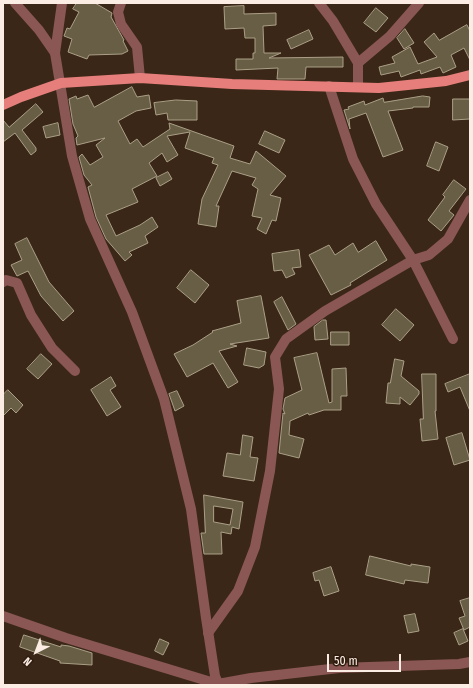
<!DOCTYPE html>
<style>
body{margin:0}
#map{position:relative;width:473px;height:688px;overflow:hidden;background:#3b2718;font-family:"Fira Sans Condensed",sans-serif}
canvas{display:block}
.frame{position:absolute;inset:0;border:4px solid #fbede4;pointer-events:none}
.north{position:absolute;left:16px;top:632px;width:40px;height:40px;-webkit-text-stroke:3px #301d0f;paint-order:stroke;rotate:222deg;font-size:11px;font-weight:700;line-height:16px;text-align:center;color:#fbede4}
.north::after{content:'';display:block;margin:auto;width:14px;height:18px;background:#fbede4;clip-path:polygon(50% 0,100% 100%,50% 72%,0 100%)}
.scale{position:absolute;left:327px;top:654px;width:74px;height:18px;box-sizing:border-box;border:2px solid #fbede4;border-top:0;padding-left:5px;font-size:12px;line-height:14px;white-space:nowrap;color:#fbede4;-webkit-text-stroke:3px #301d0f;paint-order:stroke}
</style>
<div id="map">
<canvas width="473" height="688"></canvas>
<div class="frame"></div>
<div class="north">N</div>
<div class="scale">50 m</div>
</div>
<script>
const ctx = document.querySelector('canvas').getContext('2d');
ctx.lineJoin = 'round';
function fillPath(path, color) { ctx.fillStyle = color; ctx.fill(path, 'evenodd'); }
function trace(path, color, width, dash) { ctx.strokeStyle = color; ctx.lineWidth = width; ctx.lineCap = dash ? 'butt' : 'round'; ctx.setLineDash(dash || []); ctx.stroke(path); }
const building = new Path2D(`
 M77,3H95L112,13L111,17L124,40L123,41L128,51L122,54L89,55L87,59L68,52L72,39L64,36L67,28L70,29L79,12L73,9Z
 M244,6V14L276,13V25L263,26L264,53H281L269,58L343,57V67H306L305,79H277L278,68L236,70V59H253V53H255V38H245L244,28L225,29L224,7Z
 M376,8L388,18L376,32L364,23Z
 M467,25L470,31V60L464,48L451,55L456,67L443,73L440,67L421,74L420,70L401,77L399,71L381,75L379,67L395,63L392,57L410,47L418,64L437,57L424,42L434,33L439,40Z
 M405,29L414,43L404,49L397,38Z
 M309,30L313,39L291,49L287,40Z
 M132,87L137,97L149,95L151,108L136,111L118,121L130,144L137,139L143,147L170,129L169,123L234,146L230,158L250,164L256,151L286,176L270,195L281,198L276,221L272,220L266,234L257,229L262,218L252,216L258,189L252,185L256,178L232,171L216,206H219L216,227L198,224L202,199L218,165L212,163L214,158L185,148L190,132L167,136L178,155L167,162L162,153L149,163L157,176L132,189L138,202L106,215L116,236L140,225L152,217L158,227L145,236L148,243L129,252L132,255L125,261L106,239L96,217L88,187L92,185L84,175L79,157L82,154L90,165L103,157L96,145L105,138L77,145L76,138L78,136L73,124L69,99L76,96L77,99L88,95L94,107Z
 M423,96L430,97L429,107H413V108L388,111L403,150L383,157L366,113L349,119L350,129L344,110L349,109L348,107L364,101L365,105L383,98L384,102Z
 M453,99H470V119L453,120Z
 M176,100L197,101V120H168L167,113L156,115L154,103Z
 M36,104L43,112L22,130L36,148V151L31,155L15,133L3,142V120L9,127Z
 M58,123L60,135L46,138L43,127Z
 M265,131L285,140L279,153L259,144Z
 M436,142L448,147L439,171L427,166Z
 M168,172L172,179L160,186L156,178Z
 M454,180L466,189L449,211L454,215L441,231L428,220L445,197L443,195Z
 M27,238L49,282L74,311L63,321L41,296L28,271L17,276L11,265L22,260L15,244Z
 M376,241L387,260L350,283L351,285L331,295L309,255L329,245L335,255L353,243L358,252Z
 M299,250L301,267L292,268L295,274L286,278L282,270L274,271L272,254Z
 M191,270L209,285L195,303L177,288Z
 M261,296L269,338L230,344L237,346L219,351L238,382L228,388L213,363L187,377L174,354L193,345L213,332L212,331L241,323L237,301Z
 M282,297L296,324L288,330L274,302Z
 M396,309L414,325L400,341L382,325Z
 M323,320H326L328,339L315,340L314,327Z
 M331,332H349V345H331Z
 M247,348L266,352L264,365L259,368L244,365Z
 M317,353L329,403L332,402V369L346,368L347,396H341V410H324L309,415L308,413L290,421L289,435L304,439L299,458L279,453L283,413L285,414L283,409L285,398L302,390L294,358Z
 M41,354L52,364L38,379L27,369Z
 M395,359L404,361L401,376L419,391V394L410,405L400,397V404L386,403L388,383H390Z
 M422,374H436V411H435L438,439L422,441L420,419H423Z
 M470,374V411L460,387L448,392L445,384Z
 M111,377L116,386L110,390L121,407L107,416L91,390Z
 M8,390L23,405L16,413L11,408L3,416V395Z
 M177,391L184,406L175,411L169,394Z
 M462,433L470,460L454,465L446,438Z
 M243,435L253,437L250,457L258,458L254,481L223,476L227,453L240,455Z
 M204,495L243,502L239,529L232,527L231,534L221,532L222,554H204L201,533H205ZM214,506L233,509L230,525L214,522Z
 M370,556L411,566V564L430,567L428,583L405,580L404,584L366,575Z
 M331,567L339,591L324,596L319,580L315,581L313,573Z
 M470,598V627L464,630L459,618L465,616L460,601Z
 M415,614L419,631L408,633L404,616Z
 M463,629L468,641L459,645L454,633Z
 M24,635L61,647V645L69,646L92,653V665L60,663V661L20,647Z
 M160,639L169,643L163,655L155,651Z`);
const minor = new Path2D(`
 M15,3L39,30L55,53
 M121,3L118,12L121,24L137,47L140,78
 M319,3L333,21L358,63V87
 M358,63L390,36L419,3
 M329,86L353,159L376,204L413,260L453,339
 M3,282L6,280L17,283L31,315L52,348L75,371
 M3,616L66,638L221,685
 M208,633L238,591L255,547L270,471L279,389L275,357L286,339L325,311L413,260L429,255L448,239L470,200
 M216,685L218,684L251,678L339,668L459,664L470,662`);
const tertiary = new Path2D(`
 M62,3L55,53L72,156L90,219L132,312L164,399L191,509L206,618L215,676L219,685`);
const primary = new Path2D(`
 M3,105L21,97L61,83L140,78L232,84L379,88L446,81L470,75`);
fillPath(building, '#685e46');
trace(building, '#aaa086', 1);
trace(minor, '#8a5754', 10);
trace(tertiary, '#8a5754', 10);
trace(primary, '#e67f7b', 10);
</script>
